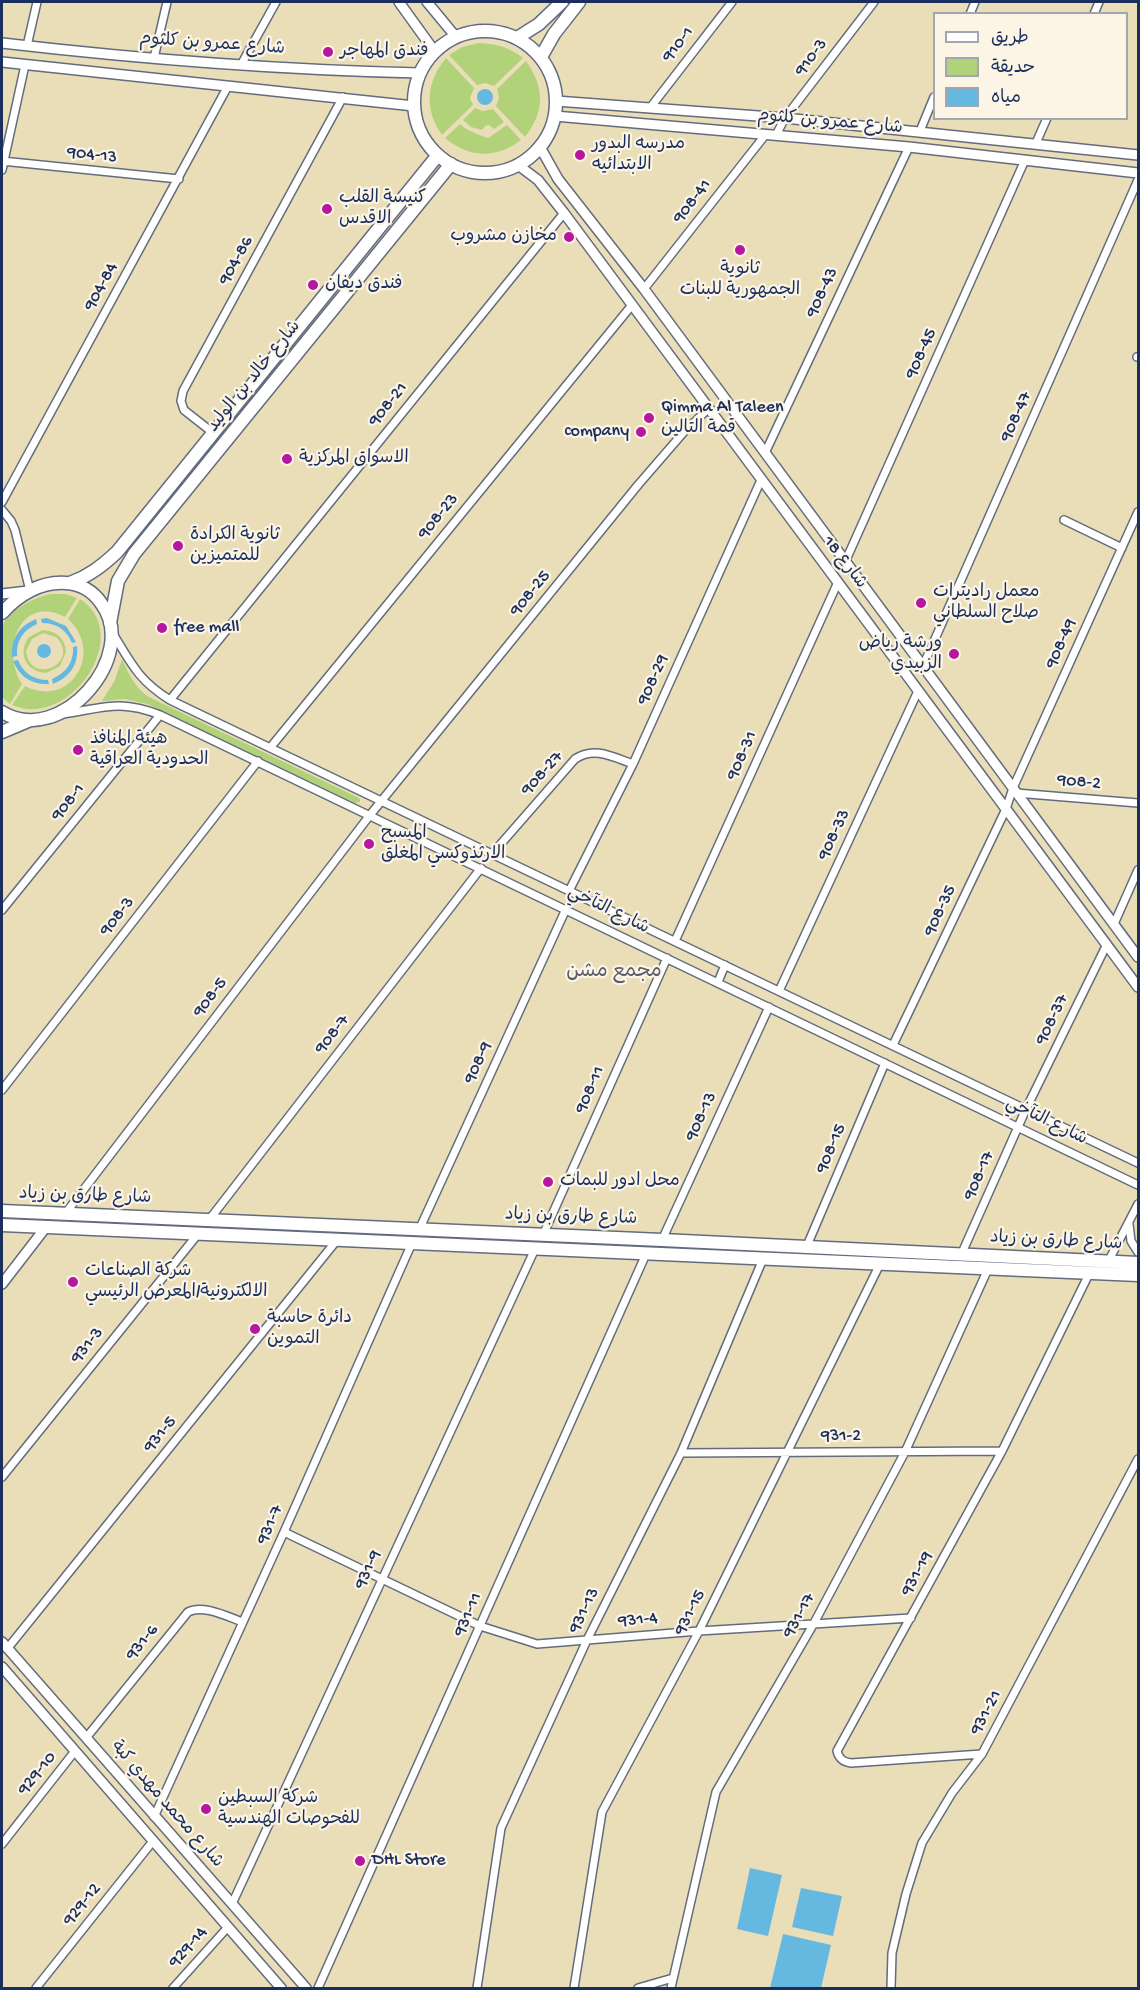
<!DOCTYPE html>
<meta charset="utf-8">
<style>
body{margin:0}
#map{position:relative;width:1140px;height:1990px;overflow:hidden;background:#eadeb9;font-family:"Gochi Hand","Playpen Sans Arabic",sans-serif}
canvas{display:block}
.frame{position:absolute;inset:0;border:3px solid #1b2f5e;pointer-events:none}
.legend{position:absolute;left:933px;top:12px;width:195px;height:108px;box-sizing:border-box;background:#fcf5e5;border:2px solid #a2a6af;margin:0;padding:8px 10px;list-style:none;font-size:18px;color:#1b2f5e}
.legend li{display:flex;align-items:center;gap:12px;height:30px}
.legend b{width:30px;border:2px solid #a2a6af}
</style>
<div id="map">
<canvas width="1140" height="1990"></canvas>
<div class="frame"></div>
<ul class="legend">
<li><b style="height:8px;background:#fff"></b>طريق</li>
<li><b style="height:16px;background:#b2d27a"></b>حديقة</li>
<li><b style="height:16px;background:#65b9e1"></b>مياه</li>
</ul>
</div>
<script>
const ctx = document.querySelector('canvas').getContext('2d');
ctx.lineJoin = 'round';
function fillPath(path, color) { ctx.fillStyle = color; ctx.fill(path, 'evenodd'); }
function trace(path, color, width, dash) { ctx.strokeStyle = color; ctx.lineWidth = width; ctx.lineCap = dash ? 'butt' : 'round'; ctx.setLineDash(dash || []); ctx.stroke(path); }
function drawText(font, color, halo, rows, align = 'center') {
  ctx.font = font + ' "Gochi Hand","Playpen Sans Arabic",sans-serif'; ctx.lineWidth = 4.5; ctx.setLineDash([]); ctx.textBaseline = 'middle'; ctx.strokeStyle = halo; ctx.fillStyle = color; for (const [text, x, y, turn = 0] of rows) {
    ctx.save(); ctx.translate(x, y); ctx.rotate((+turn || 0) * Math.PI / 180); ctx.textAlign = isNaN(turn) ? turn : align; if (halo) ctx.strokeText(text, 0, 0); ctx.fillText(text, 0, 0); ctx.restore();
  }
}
const green = new Path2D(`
 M479,43C497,44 509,47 523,58L494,86L485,83L477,85L449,55L462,47Z
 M446,58L474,88L470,98L473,105L442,135C424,109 426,82 446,58Z
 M526,61C545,88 545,111 525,137L496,106L499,98L497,89Z
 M475,108L483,111L493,109L504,122L494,129L489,125L485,126L482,130L471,127L463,120Z
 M460,124C467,131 479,135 488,138L507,125L521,140C496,159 469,158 445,138Z
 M51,594H66L77,598L65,617C21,594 0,648 22,684L10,704L2,697C1,684 0,636 2,627C8,610 35,597 51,594Z
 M80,599C135,635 70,730 12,705L25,686C70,709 105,653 68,619Z
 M43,630C57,631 65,638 66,652L60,666L46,673C26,672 17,653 29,637ZM43,633L56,637C82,663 30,687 26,651L32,639Z
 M122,659C129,674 135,688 149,697L357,797L360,799V802L355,803L147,704L125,699L102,701L115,680Z`);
const water = new Path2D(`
 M477 97a8 8 0 1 1 16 0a8 8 0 1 1-16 0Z
 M47,618L66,626L76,642L72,643C66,629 56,623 42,623L41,619Z
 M36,619L37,624C23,630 16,641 17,656L12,657C11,639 19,626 36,619Z
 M37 651a7 7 0 1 1 14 0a7 7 0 1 1-14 0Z
 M77,646C79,664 70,677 53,684L52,679C66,673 74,662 73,647Z
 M18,660C24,674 34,680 48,680L49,684C32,685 20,677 13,661Z
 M750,1868L782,1875L768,1936L737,1929Z
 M801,1888L842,1896L833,1936L792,1927Z
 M783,1934L831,1945L821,1988H770Z`);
const minor = new Path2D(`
 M970,14L975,2
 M1094,14L1099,2
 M27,46L37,2
 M154,58L167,2
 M241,65L276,2
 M650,108L732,2
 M920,131L934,97
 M776,135L785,118L874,2
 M1036,143L1047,118
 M2,161L179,179
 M2,170L25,65
 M644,289L766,134
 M1137,357H1138
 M212,432L184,410L181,401L183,391L343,97
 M765,453L909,147
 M2,502L228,86
 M2,510L11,521L15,530L30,591
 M1064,520L1122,548
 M846,560L1025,160
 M112,632C131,663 138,680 170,700L1138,1163
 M923,666L1138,180
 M170,700L564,213
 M63,714C103,708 120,699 160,715L1138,1185
 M270,748L632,305
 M1016,793L1138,803
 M492,854L575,759C594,746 613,757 633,764
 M569,891L633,764L761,480
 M2,910L160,715
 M1114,924L1138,870
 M675,941L838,582
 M718,982L725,965
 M779,991L918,691
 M893,1045L1006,809L1013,788L1138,512
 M2,1090L258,761
 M65,1214L370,815L638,485L683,433L708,409
 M209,1220L481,868
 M1129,1224L1131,1241L1138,1252
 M419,1230L566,909
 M543,1235L667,958
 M662,1240L769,1007
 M806,1248L885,1063
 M961,1255L1026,1109L1107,944
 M1108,1262L1138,1204
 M681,1453L1002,1451
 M2,1477L198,1234
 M284,1532L480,1626L537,1644L699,1631L911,1618
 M7,1649L337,1240
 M86,1738L188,1612C203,1604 228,1617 243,1622
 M982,1754L851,1763C843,1762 839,1759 837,1751L1002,1451L1089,1274
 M154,1817L284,1532L412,1243
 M2,1844L75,1751
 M232,1904L535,1249
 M36,1988L153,1841
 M173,1988L228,1927
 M318,1988L646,1254
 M477,1988L501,1828L587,1640L681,1453L763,1259
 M574,1988L602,1812L699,1631L880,1264
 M638,1988L673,1978
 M671,1988L716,1792L813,1625L905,1452L988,1269
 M891,1988L892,1953L906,1894L922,1843L952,1793L982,1754L1138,1459`);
const tertiary = new Path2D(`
 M399,2L435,52
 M427,2L456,37
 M2,43C140,59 280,70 420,73
 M2,62L414,106
 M556,101L785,118L1138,155
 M555,116L909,147L1138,173
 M540,147L558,179L644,289L1138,957
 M518,165L538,180L564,213L1138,987
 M2,594L28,591
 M2,1284L46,1227
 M2,1642L306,1988
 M2,1667L281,1988`);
const primary = new Path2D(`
 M414 102a71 71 0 1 1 142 0a71 71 0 1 1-142 0Z
 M517,38L539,24L562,2
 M541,57L554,34L579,2
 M70,583C89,576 102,566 117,552L438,155
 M2,613C18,595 41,581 66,583C80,584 93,591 101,603C141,656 60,748 2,712
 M110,623L118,581L134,554L451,164
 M2,732L28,721
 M2,1211L662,1240L1138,1263
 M2,1225L1138,1275`);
const markers = [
 [328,52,6,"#b5179e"],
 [580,155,6,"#b5179e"],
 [327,209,6,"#b5179e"],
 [569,237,6,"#b5179e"],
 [740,250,6,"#b5179e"],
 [313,285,6,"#b5179e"],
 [649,418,6,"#b5179e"],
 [641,432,6,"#b5179e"],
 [287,459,6,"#b5179e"],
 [178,546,6,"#b5179e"],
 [921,603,6,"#b5179e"],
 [162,628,6,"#b5179e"],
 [954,654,6,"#b5179e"],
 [78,750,6,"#b5179e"],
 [369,844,6,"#b5179e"],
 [548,1182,6,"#b5179e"],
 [73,1282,6,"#b5179e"],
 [255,1329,6,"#b5179e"],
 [206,1809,6,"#b5179e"],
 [360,1861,6,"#b5179e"]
];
const streetNames = [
 ["شارع عمرو بن كلثوم",212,45,4],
 ["910-1",679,45,-52],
 ["910-3",812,58,-53],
 ["شارع عمرو بن كلثوم",830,123,5],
 ["904-13",92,156,6],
 ["908-41",693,202,-52],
 ["904-86",237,261,-61],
 ["904-84",102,287,-61],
 ["908-43",823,293,-65],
 ["908-45",922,354,-66],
 ["شارع خالد بن الوليد",255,377,-51],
 ["908-21",389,405,-51],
 ["908-47",1017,417,-66],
 ["908-23",439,517,-51],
 ["شارع 18",844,563,53],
 ["908-25",531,594,-51],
 ["908-49",1062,644,-66],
 ["908-29",654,680,-66],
 ["908-31",743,756,-66],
 ["908-27",543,774,-48],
 ["908-2",1079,783,5],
 ["908-1",69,803,-51],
 ["908-33",835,835,-65],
 ["شارع التآخي",608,911,26],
 ["908-35",941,911,-65],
 ["908-3",118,917,-52],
 ["908-5",211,998,-53],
 ["908-37",1053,1020,-64],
 ["908-7",333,1035,-52],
 ["908-9",479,1063,-65],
 ["908-11",591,1090,-66],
 ["908-13",702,1117,-65],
 ["شارع التآخي",1046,1122,26],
 ["908-15",832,1149,-67],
 ["908-17",980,1176,-66],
 ["شارع طارق بن زياد",85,1197,2],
 ["شارع طارق بن زياد",571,1218,2],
 ["شارع طارق بن زياد",1056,1242,3],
 ["931-3",88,1346,-51],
 ["931-5",161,1435,-51],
 ["931-2",841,1437],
 ["931-7",271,1525,-66],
 ["931-9",369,1570,-65],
 ["931-19",918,1574,-61],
 ["931-13",585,1611,-64],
 ["931-15",691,1613,-63],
 ["931-11",469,1615,-66],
 ["931-17",800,1616,-61],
 ["931-4",638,1621,-5],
 ["931-6",143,1643,-51],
 ["931-21",987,1713,-62],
 ["929-10",38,1774,-51],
 ["شارع محمد مهدي كبة",166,1805,49],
 ["929-12",83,1905,-51],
 ["929-14",189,1948,-48]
];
const poiNames = [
 ["فندق المهاجر",340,52],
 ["مدرسه البدور",592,145],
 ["الابتدائيه",592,166],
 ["كنيسة القلب",339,199],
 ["الاقدس",339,220],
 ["مخازن مشروب",557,237,"right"],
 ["ثانوية",740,270,"center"],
 ["الجمهورية للبنات",740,291,"center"],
 ["فندق ديفان",325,285],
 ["Qimma Al Taleen",661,408],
 ["قمة التالين",661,429],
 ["company",629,432,"right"],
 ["الاسواق المركزية",299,459],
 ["ثانوية الكرادة",190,536],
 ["للمتميزين",190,557],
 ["معمل راديترات",933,593],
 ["صلاح السلطاني",933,614],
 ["free mall",174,628],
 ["ورشة رياض",942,644,"right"],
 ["الزبيدي",942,665,"right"],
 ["هيئة المنافذ",90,740],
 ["الحدودية العراقية",90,761],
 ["المسبح",381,834],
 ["الارثذوكسي المغلق",381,855],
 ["محل ادور للبمات",560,1182],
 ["شركة الصناعات",85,1272],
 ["الالكترونية/المعرض الرئيسي",85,1293],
 ["دائرة حاسبة",267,1319],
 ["التموين",267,1340],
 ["شركة السبطين",218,1799],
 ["للفحوصات الهندسية",218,1820],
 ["DHL Store",372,1861]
];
const neighbourhoodNames = [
 ["مجمع مشن",614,973]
];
fillPath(green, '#b2d27a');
fillPath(water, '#65b9e1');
trace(minor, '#636c7e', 10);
trace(tertiary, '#636c7e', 12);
trace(primary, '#636c7e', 15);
trace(minor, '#fff', 7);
trace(tertiary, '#fff', 9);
trace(primary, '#fff', 12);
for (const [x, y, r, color] of markers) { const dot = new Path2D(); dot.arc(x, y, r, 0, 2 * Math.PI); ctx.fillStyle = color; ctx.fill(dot); trace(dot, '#fcf5e5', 2); }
drawText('18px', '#1b2f5e', '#fcf5e5', streetNames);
drawText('18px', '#1b2f5e', '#fcf5e5', poiNames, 'left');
drawText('20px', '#5c5b6a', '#fcf5e5', neighbourhoodNames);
</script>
